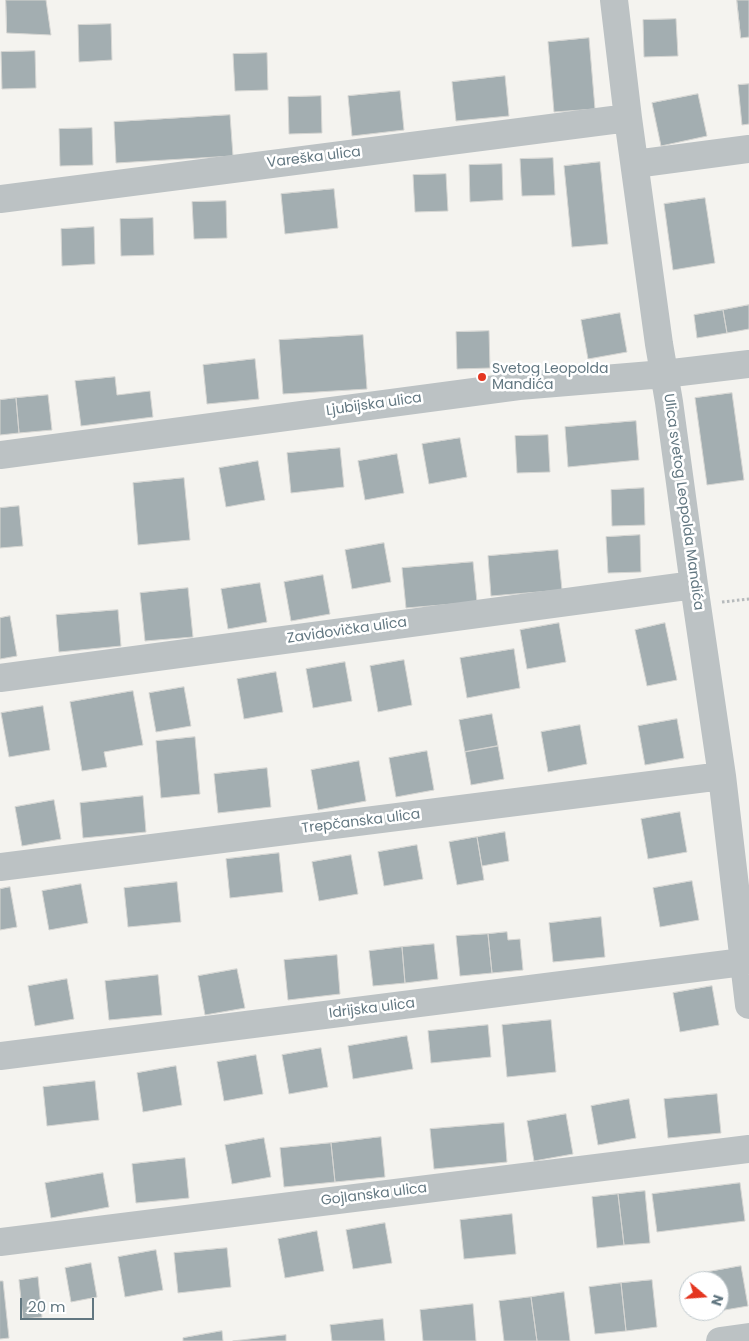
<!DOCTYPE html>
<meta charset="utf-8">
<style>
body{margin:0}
#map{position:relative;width:749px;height:1341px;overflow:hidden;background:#f4f3ef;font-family:Poppins,sans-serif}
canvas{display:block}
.north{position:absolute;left:679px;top:1271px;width:50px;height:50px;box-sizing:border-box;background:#fff;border:1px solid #c0c9cd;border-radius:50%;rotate:108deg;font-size:14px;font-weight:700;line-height:20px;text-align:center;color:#627781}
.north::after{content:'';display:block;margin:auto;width:18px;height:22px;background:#e43620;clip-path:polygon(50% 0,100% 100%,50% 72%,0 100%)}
.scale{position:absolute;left:20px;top:1298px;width:74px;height:22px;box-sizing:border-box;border:2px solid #627781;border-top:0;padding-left:6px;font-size:15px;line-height:18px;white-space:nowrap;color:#627781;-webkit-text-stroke:4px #fff;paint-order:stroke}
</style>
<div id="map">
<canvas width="749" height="1341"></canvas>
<div class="north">N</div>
<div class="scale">20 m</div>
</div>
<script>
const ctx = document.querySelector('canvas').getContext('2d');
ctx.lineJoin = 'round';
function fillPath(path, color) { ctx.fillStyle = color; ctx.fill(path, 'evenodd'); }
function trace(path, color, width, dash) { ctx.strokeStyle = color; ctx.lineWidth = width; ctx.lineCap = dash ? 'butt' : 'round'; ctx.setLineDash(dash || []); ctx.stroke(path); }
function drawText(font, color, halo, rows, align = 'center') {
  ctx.font = font + ' Poppins,sans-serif'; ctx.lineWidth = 5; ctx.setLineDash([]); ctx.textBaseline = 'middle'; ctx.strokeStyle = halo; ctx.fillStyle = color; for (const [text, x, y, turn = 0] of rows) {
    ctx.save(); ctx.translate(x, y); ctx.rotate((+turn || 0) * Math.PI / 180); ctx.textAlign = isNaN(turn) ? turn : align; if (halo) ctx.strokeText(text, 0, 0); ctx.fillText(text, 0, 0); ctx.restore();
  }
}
const building = new Path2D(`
 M6,0H46L51,35L7,33Z
 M737,0H749V37L741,38Z
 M676,19L678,56L644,57L643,20Z
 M111,24L112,60L79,62L78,25Z
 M589,38L595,109L554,112L548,42Z
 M35,51L36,88L2,89L1,52Z
 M267,53L268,90L235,91L233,54Z
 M505,76L509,116L456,121L452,82Z
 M749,84V124L742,125L738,85Z
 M400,91L404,130L352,136L348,96Z
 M698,94L707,136L661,146L652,103Z
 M321,96L322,133L289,134L288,97Z
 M230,115L233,156L116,163L114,122Z
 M92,128L93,165L60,166L59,129Z
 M553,158L555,195L522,196L520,159Z
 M600,162L608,244L572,247L564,166Z
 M502,164L503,200L470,202L469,165Z
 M446,174L448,211L415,212L413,175Z
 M334,189L338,228L285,234L281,194Z
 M705,198L715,263L673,270L664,204Z
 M226,201L227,238L194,239L192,202Z
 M153,218L154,255L121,256L120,219Z
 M94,227L95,264L62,266L61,229Z
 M749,305V329L727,333L723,310Z
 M723,310L727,333L697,338L694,315Z
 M620,313L627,352L588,359L581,320Z
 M489,331L490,368L457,369L456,332Z
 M363,335L367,389L283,394L279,340Z
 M255,359L259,399L207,404L203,365Z
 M115,377L117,395L150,391L153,417L81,426L75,381Z
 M732,393L744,480L707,485L695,398Z
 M48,395L52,430L19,433L16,398Z
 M16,398L19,433L0,435V400Z
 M636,421L639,460L568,467L565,427Z
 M548,435L550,472L517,473L515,436Z
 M460,438L467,477L429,484L422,444Z
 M340,448L344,487L291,493L287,453Z
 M397,454L404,493L365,500L358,461Z
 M258,461L265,500L226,507L219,468Z
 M184,478L190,540L138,545L133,483Z
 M644,488L645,525L612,526L611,490Z
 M19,506L23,546L0,548V508Z
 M640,535L641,572L608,573L606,537Z
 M384,543L391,582L352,589L345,550Z
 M558,550L562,590L491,596L488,556Z
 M473,562L477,602L406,608L402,568Z
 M323,575L330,614L291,621L284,582Z
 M260,583L267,622L228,629L221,589Z
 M188,588L193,637L145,641L140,593Z
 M118,610L121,646L59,652L56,615Z
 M10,616L17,656L0,659V618Z
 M559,623L566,662L527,669L520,630Z
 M665,623L677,680L647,686L635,630Z
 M514,649L520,688L467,698L460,658Z
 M404,660L412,705L378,712L370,666Z
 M345,662L352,701L313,708L306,669Z
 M276,672L283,712L244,719L237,679Z
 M184,687L191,726L156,732L149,693Z
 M133,691L143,745L104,752L107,767L82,771L70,702Z
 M43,706L50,750L9,757L1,713Z
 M492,714L498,746L465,752L459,720Z
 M677,719L684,758L645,765L638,726Z
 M580,725L587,764L548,772L541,732Z
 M195,737L200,794L161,798L156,741Z
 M498,746L504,779L471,785L465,752Z
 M427,751L434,790L396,797L389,758Z
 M359,761L366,801L318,810L311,770Z
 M267,768L271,807L218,813L214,774Z
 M143,796L146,832L83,838L80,803Z
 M54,800L61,839L22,846L15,807Z
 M680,812L687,852L648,859L641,819Z
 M505,832L509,861L482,866L477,837Z
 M477,837L484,880L457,885L449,842Z
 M417,845L423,879L384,886L378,852Z
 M279,853L283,892L230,898L226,859Z
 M351,855L358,894L319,901L312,862Z
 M692,881L699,920L660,927L653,888Z
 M177,882L181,922L128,927L124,888Z
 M81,884L88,923L49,930L42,891Z
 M10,887L17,927L0,930V889Z
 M601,917L605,957L553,962L549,923Z
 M507,932L508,940L520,939L523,970L492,973L488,934Z
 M488,934L492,973L460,976L456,936Z
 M434,944L438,979L405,983L402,947Z
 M402,947L405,983L373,986L369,951Z
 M337,955L340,994L288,1000L284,960Z
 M237,969L245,1008L205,1015L198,976Z
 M158,975L162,1015L109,1020L105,981Z
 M67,979L74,1019L35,1026L28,986Z
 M712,986L719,1025L680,1032L673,993Z
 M551,1020L556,1072L507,1077L502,1025Z
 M488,1025L491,1057L431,1063L428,1031Z
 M407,1036L413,1069L353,1079L348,1046Z
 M321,1048L328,1087L289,1094L282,1055Z
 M256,1055L263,1094L224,1101L217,1062Z
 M176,1066L182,1105L143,1112L137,1073Z
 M95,1081L99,1120L47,1126L43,1087Z
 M717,1094L721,1133L668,1138L664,1099Z
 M629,1099L636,1138L598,1145L591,1106Z
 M566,1114L573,1154L534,1161L527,1121Z
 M504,1123L507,1162L434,1169L430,1129Z
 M381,1137L385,1177L335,1182L331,1143Z
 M264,1138L271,1177L232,1184L225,1145Z
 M331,1143L335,1182L284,1187L280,1148Z
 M185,1158L189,1198L136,1203L132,1164Z
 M103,1173L109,1207L51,1218L45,1183Z
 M740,1183L745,1221L657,1232L652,1194Z
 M645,1191L650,1243L624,1245L618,1194Z
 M618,1194L624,1245L597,1248L592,1197Z
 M512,1214L516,1254L464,1259L460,1220Z
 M385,1223L392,1263L353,1269L346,1230Z
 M317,1231L324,1271L285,1278L278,1239Z
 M227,1248L231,1287L178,1293L174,1253Z
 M156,1250L163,1290L125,1297L118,1257Z
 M91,1263L97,1297L71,1302L65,1268Z
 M741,1266L748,1306L719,1311V1281H703L702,1273Z
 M38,1277L42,1317L23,1319L19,1280Z
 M652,1280L657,1327L626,1331L621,1283Z
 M0,1281H3L9,1338L0,1339Z
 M621,1283L626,1331L595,1334L589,1287Z
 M564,1292L570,1341H537L531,1297Z
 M531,1297L537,1341H504L499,1301Z
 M473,1304L476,1341H423L420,1310Z
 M383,1319L385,1341H332L330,1325Z
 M222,1331L223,1341H183V1338Z
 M286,1335V1341H233Z`);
const path = new Path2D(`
 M722,602L749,599`);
const minor = new Path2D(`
 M614,0L628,118L659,344L669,402L694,585L722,776L749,1005
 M635,164L749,149
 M0,199L628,118
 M0,455L519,386L664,374L749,364
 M0,678L694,585
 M0,867L722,776
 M0,1056L743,962
 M0,1242L749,1149
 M720,1341L749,1337`);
const markers = [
 [482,377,5,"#e43620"]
];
const streetNames = [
 ["Vareška ulica",314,158,-7],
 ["Ljubijska ulica",374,405,-8],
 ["Ulica svetog Leopolda Mandića",683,502,82],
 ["Zavidovička ulica",347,631,-8],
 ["Trepčanska ulica",361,822,-7],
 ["Idrijska ulica",372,1009,-7],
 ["Gojlanska ulica",374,1195,-7]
];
const poiNames = [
 ["Svetog Leopolda",492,369],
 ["Mandića",492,385]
];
fillPath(building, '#a3aeb1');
trace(building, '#d5d5d2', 1);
trace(path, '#b6babc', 3, [2.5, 2.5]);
trace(minor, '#bcc2c4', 28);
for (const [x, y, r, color] of markers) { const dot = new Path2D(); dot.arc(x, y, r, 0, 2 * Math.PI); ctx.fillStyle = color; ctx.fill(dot); trace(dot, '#fff', 2); }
drawText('14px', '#627781', '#fff', streetNames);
drawText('14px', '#627781', '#fff', poiNames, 'left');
</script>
